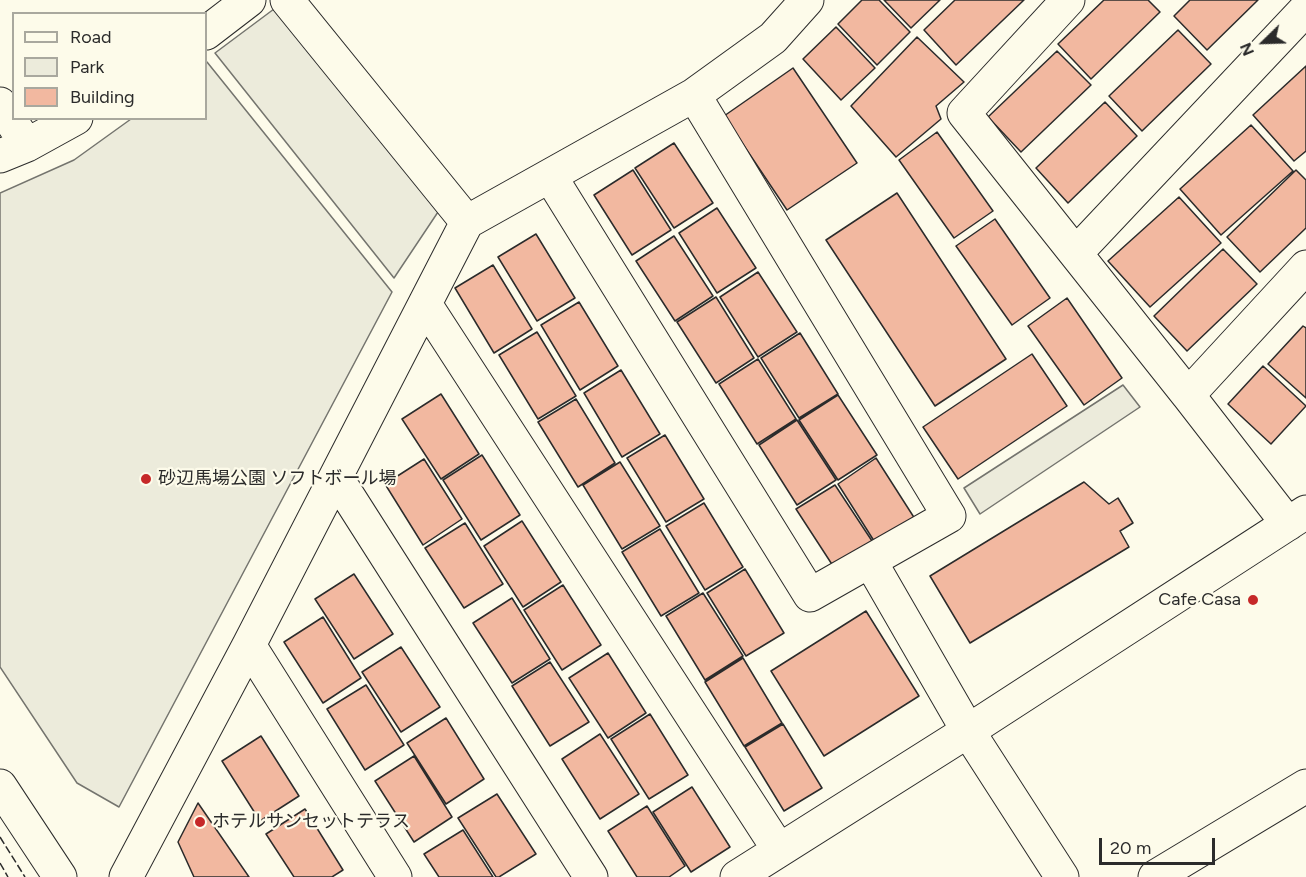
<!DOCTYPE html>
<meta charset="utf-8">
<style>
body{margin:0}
#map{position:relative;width:1306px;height:877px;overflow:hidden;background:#fdfbea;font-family:Figtree,sans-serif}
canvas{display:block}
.legend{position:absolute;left:12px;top:12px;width:195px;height:108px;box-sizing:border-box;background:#fdfbea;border:2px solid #a9a89e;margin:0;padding:8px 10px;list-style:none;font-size:18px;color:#2b2b2b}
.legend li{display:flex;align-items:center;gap:12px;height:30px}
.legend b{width:30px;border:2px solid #a9a89e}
.north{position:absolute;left:1234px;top:12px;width:60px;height:60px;-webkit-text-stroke:4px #fdfbea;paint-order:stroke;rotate:247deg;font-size:16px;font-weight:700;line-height:24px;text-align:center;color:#2b2b2b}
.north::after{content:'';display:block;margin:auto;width:21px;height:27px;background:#2b2b2b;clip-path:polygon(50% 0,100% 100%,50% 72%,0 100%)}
.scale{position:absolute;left:1099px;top:838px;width:116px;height:27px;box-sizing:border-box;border:3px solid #2b2b2b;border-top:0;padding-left:8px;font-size:18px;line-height:21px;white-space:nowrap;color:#2b2b2b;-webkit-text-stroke:4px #fdfbea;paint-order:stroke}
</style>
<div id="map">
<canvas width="1306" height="877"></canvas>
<ul class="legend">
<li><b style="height:8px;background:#fdfbea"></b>Road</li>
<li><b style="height:16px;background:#ecebdb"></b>Park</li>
<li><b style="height:16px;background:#f2b8a0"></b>Building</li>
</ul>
<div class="north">N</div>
<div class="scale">20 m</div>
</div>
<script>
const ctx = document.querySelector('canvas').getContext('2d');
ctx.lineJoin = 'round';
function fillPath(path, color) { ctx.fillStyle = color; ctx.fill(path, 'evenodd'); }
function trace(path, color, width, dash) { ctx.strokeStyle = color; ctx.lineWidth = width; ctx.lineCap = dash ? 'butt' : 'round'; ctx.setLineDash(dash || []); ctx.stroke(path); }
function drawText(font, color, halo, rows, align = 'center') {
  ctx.font = font + ' Figtree,"Noto Sans JP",sans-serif'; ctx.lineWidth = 4.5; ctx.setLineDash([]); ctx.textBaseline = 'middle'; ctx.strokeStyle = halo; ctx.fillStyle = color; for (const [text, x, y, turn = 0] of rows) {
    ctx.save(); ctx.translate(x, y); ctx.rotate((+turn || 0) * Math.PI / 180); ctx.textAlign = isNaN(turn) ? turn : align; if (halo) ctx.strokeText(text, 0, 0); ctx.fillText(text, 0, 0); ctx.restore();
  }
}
const green = new Path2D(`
 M278,6L438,212L394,278L215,53Z
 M207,62L392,292L119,807L77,783L0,667V193L74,160L131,119L206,118V63Z
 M1123,385L1140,407L980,514L964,488Z`);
const building = new Path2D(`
 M862,0H879L910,32L877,65L838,24Z
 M884,0H940L911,28Z
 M955,0H1024L956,65L924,30Z
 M1104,0H1148L1160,12L1091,79L1058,44Z
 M1190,0H1258L1207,50L1174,16Z
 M836,27L875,68L841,100L803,59Z
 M1178,30L1211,64L1142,131L1109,96Z
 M917,37L964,82L936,106L941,119L896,157L851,106Z
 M1057,51L1091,85L1021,152L988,117Z
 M1306,66V151L1294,161L1253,115Z
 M793,68L857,163L787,210L724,116Z
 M1105,102L1137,136L1068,203L1036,168Z
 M1251,125L1293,171L1221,235L1180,189Z
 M937,132L993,211L954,238L899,160Z
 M674,143L713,203L674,228L635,168Z
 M633,170L671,230L632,255L594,195Z
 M1296,170L1306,180V228L1260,272L1227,237Z
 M897,193L1006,359L935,406L826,240Z
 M1179,197L1221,243L1150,307L1108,261Z
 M717,208L756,268L717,293L679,233Z
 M995,219L1050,298L1012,325L956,246Z
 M536,234L575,298L537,321L498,257Z
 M674,236L713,296L675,321L636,261Z
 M1223,249L1257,284L1187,351L1154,316Z
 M493,265L532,329L494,353L455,288Z
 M758,272L797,332L758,357L720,297Z
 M716,297L754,358L716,383L677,322Z
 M1067,298L1122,378L1084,405L1028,326Z
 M579,302L618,366L580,390L541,325Z
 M1303,326L1306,328V398L1268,364Z
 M537,332L576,396L538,419L499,355Z
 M800,333L838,394L799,418L761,358Z
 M1032,354L1067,406L958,479L923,427Z
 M758,359L796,419L757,444L719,384Z
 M1263,366L1306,406L1271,444L1228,404Z
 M621,370L660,434L622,457L584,393Z
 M441,394L479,454L441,479L402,419Z
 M838,395L877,455L838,480L799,420Z
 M576,399L615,463L578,487L538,422Z
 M797,420L836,480L797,505L759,445Z
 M665,435L704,499L666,522L627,458Z
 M482,455L520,515L481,540L443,480Z
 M876,458L915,519L876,544L838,484Z
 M424,459L462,519L423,545L385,484Z
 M620,462L660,526L622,549L583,485Z
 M1084,482L1109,504L1118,498L1133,523L1120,531L1129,547L970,643L930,576Z
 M835,485L874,544L835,569L796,509Z
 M704,503L743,567L705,590L666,526Z
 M522,521L561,582L523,607L484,546Z
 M465,523L503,584L464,608L425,548Z
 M660,529L699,593L661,616L622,552Z
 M745,569L784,633L746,656L707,593Z
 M354,574L393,634L354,659L315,599Z
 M563,585L601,645L562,670L524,610Z
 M703,593L743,656L705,680L666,616Z
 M512,598L550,659L512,683L473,623Z
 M866,611L919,696L824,756L771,671Z
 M323,617L361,678L323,703L284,642Z
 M401,647L440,707L401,732L362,672Z
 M608,653L646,713L608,738L569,678Z
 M743,658L782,723L744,746L705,682Z
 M550,662L589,722L550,746L512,686Z
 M366,685L404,745L365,770L327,709Z
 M650,714L688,775L649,799L611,739Z
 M446,718L484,779L446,804L407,743Z
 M783,724L822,788L784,811L745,747Z
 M600,734L639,794L600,819L562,759Z
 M261,736L299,796L260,821L222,761Z
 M414,756L452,817L414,842L375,781Z
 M692,787L730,847L691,872L653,812Z
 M497,794L536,854L499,877H496L458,818Z
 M198,803L249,877H194L178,842Z
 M647,806L685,866L669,877H637L608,831Z
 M305,809L343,870L332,877H294L266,834Z
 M463,830L493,877H439L424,854Z`);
const minor = new Path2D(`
 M287,0L467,222
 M1068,0L964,113L1188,395
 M206,33L249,0
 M0,104L27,145
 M0,156L27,145L76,118
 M550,176L810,595L949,516L694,95
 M1076,253L1306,9
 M425,304L779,850
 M336,477L591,877
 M1288,524L1188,395L1306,267
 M870,561L968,731L1062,877
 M249,645L395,877
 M0,786L60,877
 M126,877L249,645L467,222L694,95L773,38L807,0
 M737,877L968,731L1306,512
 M1155,877L1306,786`);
const fence = new Path2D(`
 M0,837L25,877
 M0,863L8,877`);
const markers = [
 [146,479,6,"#c62828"],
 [1253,600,6,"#c62828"],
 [200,822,6,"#c62828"]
];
const poiNames = [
 ["砂辺馬場公園 ソフトボール場",158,479],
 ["Cafe Casa",1241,600,"right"],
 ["ホテルサンセットテラス",212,822]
];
fillPath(green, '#ecebdb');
trace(green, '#74746e', 1.5);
fillPath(building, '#f2b8a0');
trace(building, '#2b2b2b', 1.5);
trace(minor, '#2b2b2b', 35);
trace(minor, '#fdfbea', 33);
trace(fence, '#2b2b2b', 1.5, [8, 3]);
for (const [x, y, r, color] of markers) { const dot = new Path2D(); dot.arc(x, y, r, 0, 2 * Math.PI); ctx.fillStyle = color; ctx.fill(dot); trace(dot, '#fdfbea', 2); }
drawText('18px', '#2b2b2b', '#fdfbea', poiNames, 'left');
</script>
